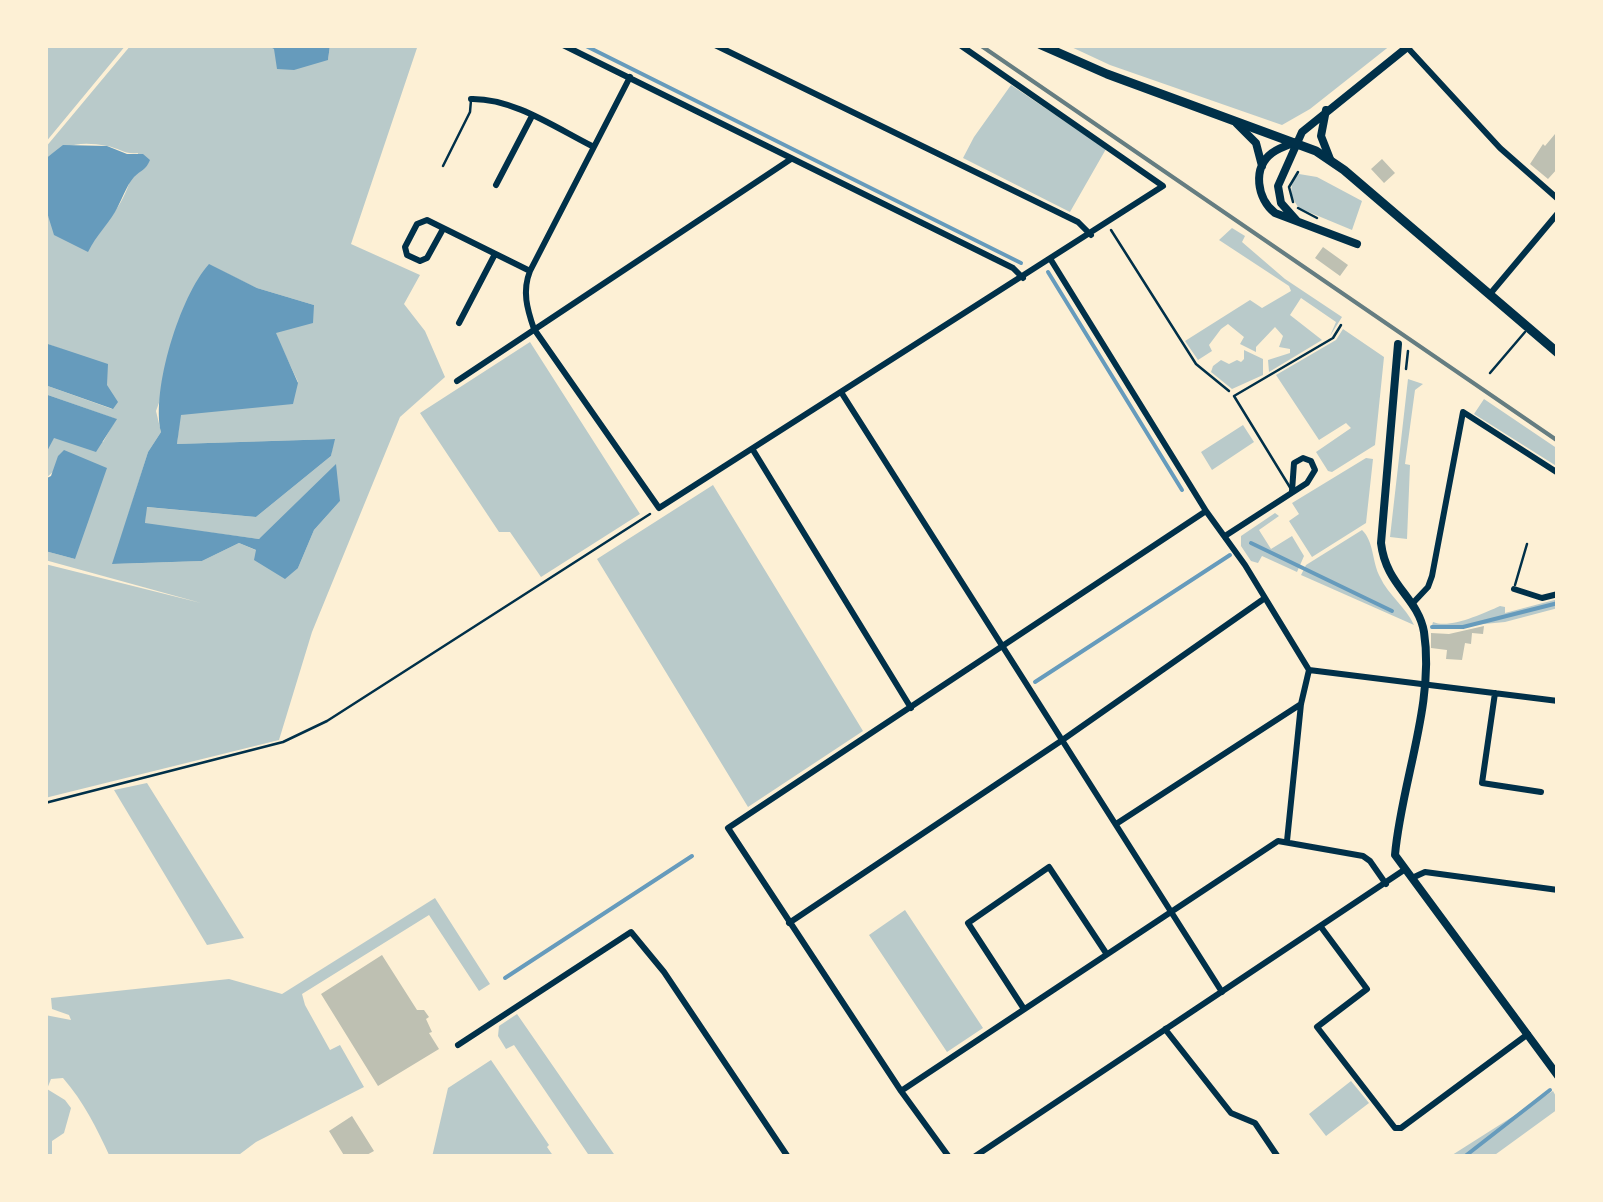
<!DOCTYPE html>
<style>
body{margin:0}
#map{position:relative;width:1603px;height:1202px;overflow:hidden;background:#fdf0d5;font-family:Commissioner,sans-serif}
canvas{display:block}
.frame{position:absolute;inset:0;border:48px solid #fdf0d5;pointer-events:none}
</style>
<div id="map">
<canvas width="1603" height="1202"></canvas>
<div class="frame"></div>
</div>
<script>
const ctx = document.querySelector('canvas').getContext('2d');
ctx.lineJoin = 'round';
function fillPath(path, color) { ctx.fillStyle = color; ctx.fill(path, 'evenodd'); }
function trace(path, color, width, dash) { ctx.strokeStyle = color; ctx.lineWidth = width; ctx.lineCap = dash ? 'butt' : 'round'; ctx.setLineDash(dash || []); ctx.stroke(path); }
const green = new Path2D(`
 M45,45H126L45,143Z
 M131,45H246L252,48L267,45L328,60L330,45H418L351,244L420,275L404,304L425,331L445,377L400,417L312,632L279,740L45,798V564L201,603L45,560V551L75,559L55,470L45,479V455L53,437L103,442L116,419L45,394V385L112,409L83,357L45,343V206L47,216L100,227C123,209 131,181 138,153C125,155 119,148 107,146C81,141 64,144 45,159V148ZM209,265L257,288L314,305L275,333L298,382L180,415L177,444L334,439L331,456L256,517L146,507L145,524L259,539L340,501L314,530L298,568L239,543L202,561L113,564L148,452L161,432L156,411Z
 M1067,45H1391L1310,109L1282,125L1110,65Z
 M1011,85L1106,149L1070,212L963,158L974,137Z
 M1299,174L1317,177L1362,201L1352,230L1299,208C1290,196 1288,185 1299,174Z
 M1232,228L1245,236L1242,242L1285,279L1342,317L1330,336L1336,322L1301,298L1290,315L1322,340L1269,372L1268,360L1290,353V349L1279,347L1283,336L1275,327L1256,347V352L1240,344L1244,337L1228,324L1221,329L1209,345L1212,351L1198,360L1185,341L1250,300L1262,308L1291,291L1289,286L1219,240Z
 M1343,329L1384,357L1375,445L1332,472L1328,471L1316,452L1351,428L1346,423L1319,440L1276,375L1336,340Z
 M530,342L640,514L541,577L510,532H499L420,413Z
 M1244,350L1263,359V375L1232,389L1211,372L1213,366L1221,360L1229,364L1237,360L1241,362L1244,359Z
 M1408,379L1423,384L1415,390L1405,464L1410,465L1407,539L1390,537Z
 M1484,399L1558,449V467L1474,414Z
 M1243,425L1254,442L1212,470L1201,452Z
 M1366,458L1373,459L1366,523L1312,557L1289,521L1299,514L1292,503Z
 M713,485L863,731L748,807L597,559Z
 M1275,513L1279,516L1259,530L1271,549L1292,536L1304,556L1297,572L1262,556L1258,563L1251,561L1241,546V536Z
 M1362,530C1374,541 1372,562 1380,577C1388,595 1406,607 1414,625L1301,575L1306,565Z
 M1558,599V608L1505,622L1431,629L1433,622C1450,629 1482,614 1500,606L1505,607V613Z
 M147,783L244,938L207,945L114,790Z
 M435,898L490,984L479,991L429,915L302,994L305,1005L330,1050L340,1045L364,1087L256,1142L236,1157H110C97,1129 84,1102 63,1078L51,1079L47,1089L65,1100L71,1108L64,1133L52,1141V1157H45V1015L71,1020L69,1015L52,1009L51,998L229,979L282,994Z
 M905,910L983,1028L947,1052L869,935Z
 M517,1014L616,1157H590L514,1045L506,1049L498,1036L499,1026Z
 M491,1060L549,1145L547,1147L554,1157H432L448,1088Z
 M1351,1081L1369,1103L1326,1136L1309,1114Z
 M1553,1091L1558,1100V1109L1492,1157H1449Z`);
const water = new Path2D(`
 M267,45H330L328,60L294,70L277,69L274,49Z
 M63,145L107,146L127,154H143L150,160C146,170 141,170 134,177C126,186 121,202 115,212C106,227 97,234 88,252L54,235L45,206V159Z
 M209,264L257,288L314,305L313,323L276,333L298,383L293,404L181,415L177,444L335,439L331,456L256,517L147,507L145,523L259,539L336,464L340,501L314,530L298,568L285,579L254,560L256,550L239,543L202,561L112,564L148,452L161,432C151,390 180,296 209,264Z
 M45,343L108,364L107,385L118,402L113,409L45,385Z
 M45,394L117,419L96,452L54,438L45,455Z
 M64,450L107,468L75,559L45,551V479L51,476L58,456Z`);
const stream = new Path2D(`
 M584,45L1021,263
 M1048,272L1182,490
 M1251,543L1392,611
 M1432,627H1463L1558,603
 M1035,682L1230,555
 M505,978L692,856
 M1464,1157L1550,1090`);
const building = new Path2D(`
 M1555,134L1558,137V168L1548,179L1530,164L1543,144L1545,146Z
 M1382,159L1395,173L1384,183L1371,169Z
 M1323,247L1348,265L1340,276L1315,258Z
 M1484,626L1483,634L1472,633L1471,644L1465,643L1462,660L1446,659L1447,650L1431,648V633L1449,634Z
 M382,955L417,1010H424L429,1017L426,1019L432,1032L429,1033L439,1049L378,1086L321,994Z
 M352,1116L374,1151L363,1157H345L329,1131Z`);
const path = new Path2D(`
 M1293,202L1289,187L1298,172
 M1298,208L1317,218
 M1111,230L1196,364L1229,391
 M1406,369L1408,351
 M45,803L283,742L327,721L650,514`);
const service = new Path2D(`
 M443,166L470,112L471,100
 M1490,373L1525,332
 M1291,489L1234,396L1333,338L1341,325
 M1515,585L1527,544`);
const minor = new Path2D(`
 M563,45L1013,268L1023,278
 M715,45L1078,222L1091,235
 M1407,47L1500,148L1558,199
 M630,77L530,271C522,291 527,309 534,329L659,508L1163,186L960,45
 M471,99C513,98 556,128 592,146
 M496,185L532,116
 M443,229L427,258L420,261L407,255L405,247L417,224L427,220L530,271
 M1051,260L1206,511L1245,565L1309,670
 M1490,294L1558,213
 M459,323L495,254
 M457,381L791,159
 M841,392L1222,992
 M753,450L911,708
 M1225,536L1307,483L1315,470L1311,461L1303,458L1294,463L1292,491
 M1514,589L1542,598L1558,594
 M1412,604L1428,587L1432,576L1463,412L1558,473
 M1309,670L1558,701
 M1495,693L1482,783L1541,792
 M1116,824L1301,704
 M1287,841L1301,704L1309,670
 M1412,878L1425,872L1558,890
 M789,923L1061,741L1265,598
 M1321,927L1367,989L1317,1027L1395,1128H1401L1528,1034
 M1024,1009L968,923L1049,867L1106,953
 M1165,1029L1231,1113L1255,1123L1278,1157
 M458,1045L631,932L664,972L788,1157
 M901,1091L1278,841L1363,856L1370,861L1386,884
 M949,1157L901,1091L728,828L1206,511
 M974,1157L1404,870`);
const tertiary = new Path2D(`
 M1326,110L1321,136L1330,159
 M1237,124L1256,143L1262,166
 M1296,142C1288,145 1279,148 1272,153C1252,168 1257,199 1275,213L1357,244
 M1297,221L1281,203L1278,186L1302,132L1410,45
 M1398,344L1381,543C1386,586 1418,597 1424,632C1435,703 1401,784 1395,855L1558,1076`);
const secondary = new Path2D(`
 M1041,45L1107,74L1316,151L1344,170L1558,353`);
const rail = new Path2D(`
 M980,45L1558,441`);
fillPath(green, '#b9caca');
fillPath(water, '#669bbc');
trace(stream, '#669bbc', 4);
fillPath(building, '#bec0b2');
trace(path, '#003049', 2.5);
trace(service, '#003049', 2.5);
trace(minor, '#003049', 6);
trace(tertiary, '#003049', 8);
trace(secondary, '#003049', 9);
trace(rail, '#657d81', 4);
</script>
